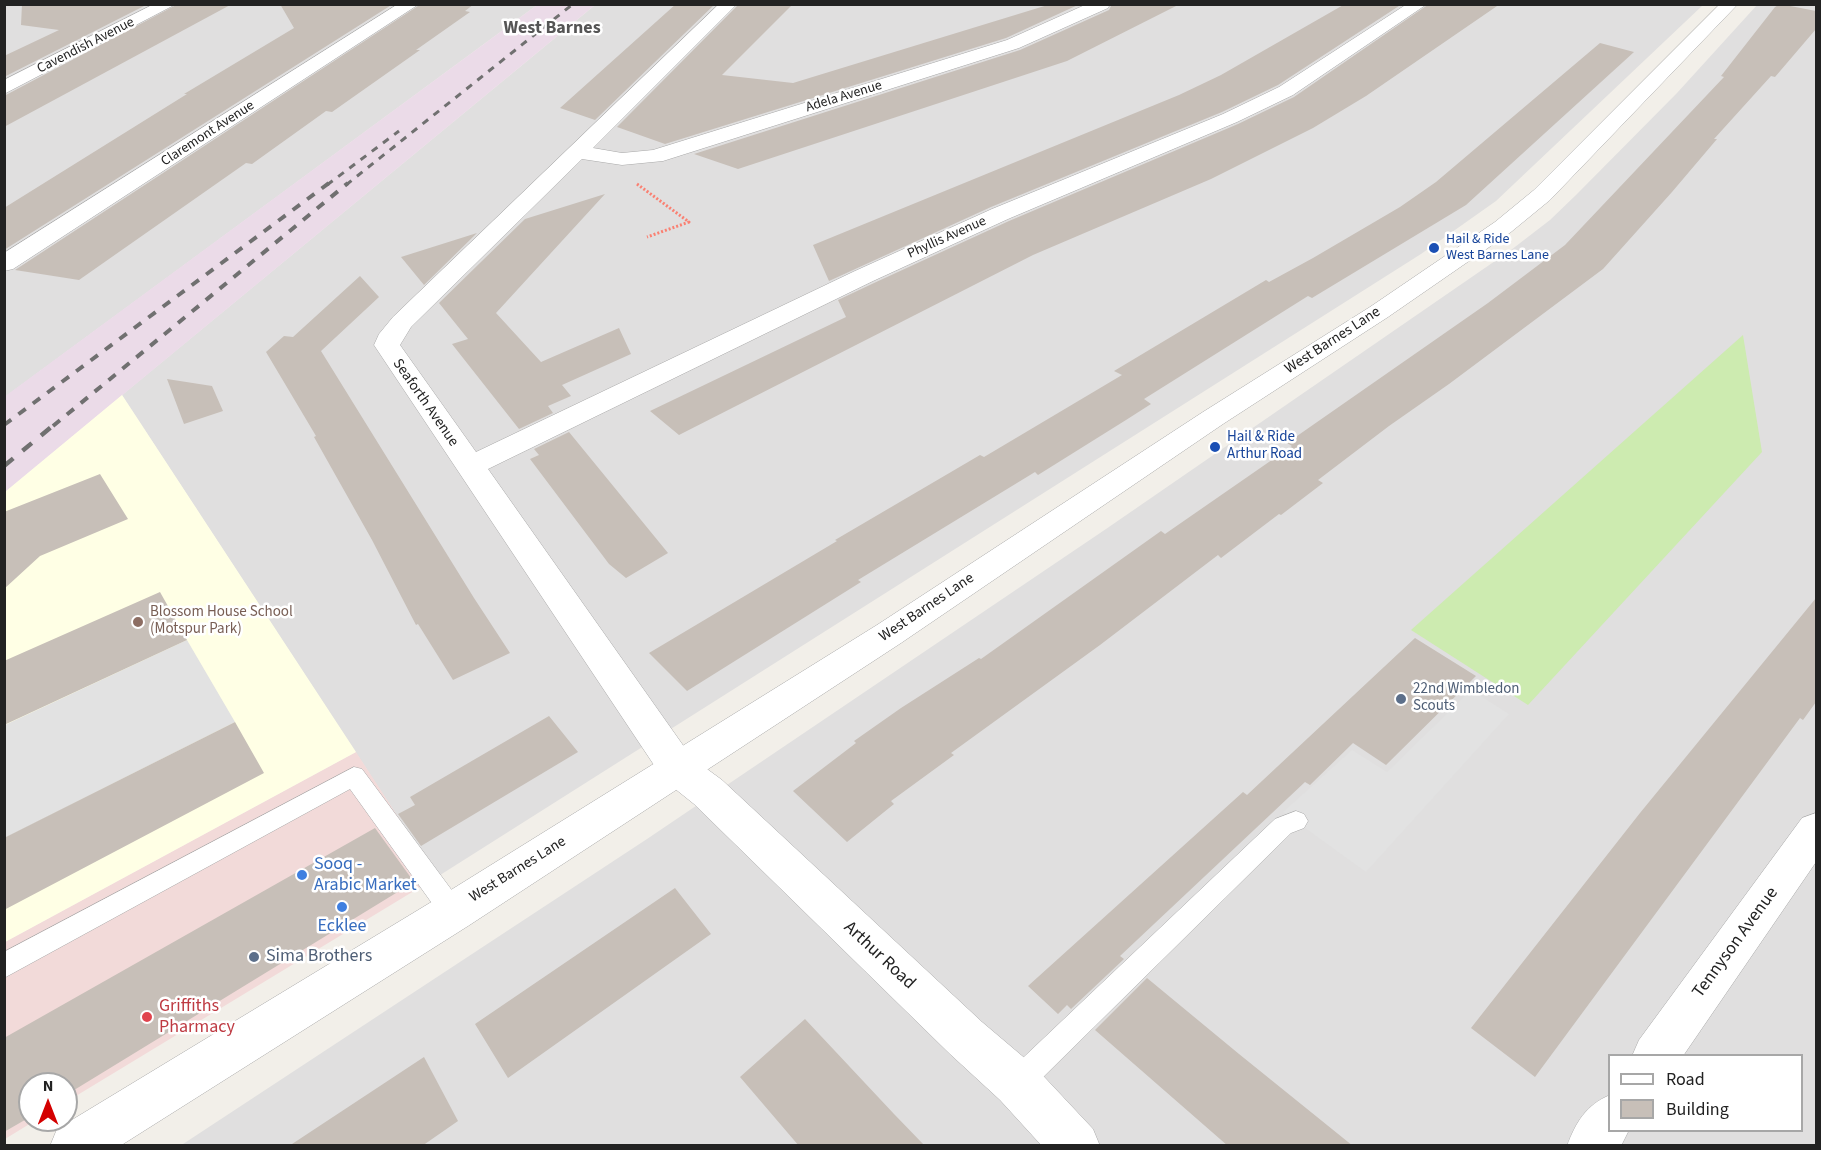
<!DOCTYPE html>
<style>
body{margin:0}
#map{position:relative;width:1821px;height:1150px;overflow:hidden;background:#f2efe9;font-family:"Source Sans 3",sans-serif}
canvas{display:block}
.frame{position:absolute;inset:0;border:6px solid #222;pointer-events:none}
.legend{position:absolute;left:1608px;top:1054px;width:195px;height:78px;box-sizing:border-box;background:#fff;border:2px solid #a7a7a7;margin:0;padding:8px 10px;list-style:none;font-size:18px;color:#222}
.legend li{display:flex;align-items:center;gap:12px;height:30px}
.legend b{width:30px;border:2px solid #a7a7a7}
.north{position:absolute;left:18px;top:1072px;width:60px;height:60px;box-sizing:border-box;background:#fff;border:2px solid #a7a7a7;border-radius:50%;rotate:0deg;font-size:16px;font-weight:700;line-height:24px;text-align:center;color:#222}
.north::after{content:'';display:block;margin:auto;width:21px;height:27px;background:#d40000;clip-path:polygon(50% 0,100% 100%,50% 72%,0 100%)}
</style>
<div id="map">
<canvas width="1821" height="1150"></canvas>
<div class="frame"></div>
<ul class="legend">
<li><b style="height:8px;background:#fff"></b>Road</li>
<li><b style="height:16px;background:#c7bfb8"></b>Building</li>
</ul>
<div class="north">N</div>
</div>
<script>
const ctx = document.querySelector('canvas').getContext('2d');
ctx.lineJoin = 'round';
function fillPath(path, color) { ctx.fillStyle = color; ctx.fill(path, 'evenodd'); }
function trace(path, color, width, dash) { ctx.strokeStyle = color; ctx.lineWidth = width; ctx.lineCap = dash ? 'butt' : 'round'; ctx.setLineDash(dash || []); ctx.stroke(path); }
function drawText(font, color, halo, rows, align = 'center') {
  ctx.font = font + ' "Source Sans 3",sans-serif'; ctx.lineWidth = 5; ctx.setLineDash([]); ctx.textBaseline = 'middle'; ctx.strokeStyle = halo; ctx.fillStyle = color; for (const [text, x, y, turn = 0] of rows) {
    ctx.save(); ctx.translate(x, y); ctx.rotate((+turn || 0) * Math.PI / 180); ctx.textAlign = isNaN(turn) ? turn : align; if (halo) ctx.strokeText(text, 0, 0); ctx.fillText(text, 0, 0); ctx.restore();
  }
}
const residential = new Path2D(`
 M5,5H537L5,397Z
 M595,5H1703L1496,201L1421,254L437,877L122,395Z
 M1757,5H1816V1145L180,1146L647,839L1106,529L1511,250L1550,220L1576,195L1677,93ZM1610,1056H1802V1130H1610Z`);
const commercial = new Path2D(`
 M356,752L437,877L66,1102V1084H30V1120H36L5,1139V942Z`);
const industrial = new Path2D(`
 M537,5H595L5,492L4,397Z`);
const education = new Path2D(`
 M122,395L356,752L5,942V492Z`);
const grass = new Path2D(`
 M1743,335L1762,452L1528,705L1411,630Z`);
const parking = new Path2D(`
 M187,640L235,722L5,838V725Z
 M1471,690L1509,714L1366,872L1283,812L1352,750L1387,772Z`);
const building = new Path2D(`
 M22,4H148L4,77V56L59,30L21,25Z
 M178,4H232L4,127V96Z
 M280,4H393L4,250V208L187,94H184L294,28Z
 M421,4H474L465,11L470,12L416,50H420L332,112L326,111L252,164L246,163L79,280L15,270Z
 M676,4H715L595,120L560,108Z
 M739,4H793L722,75L793,83L1051,4H1080L1006,38L665,144L617,127Z
 M1112,4H1180L1067,61L738,169L694,154L1020,50L1109,10Z
 M1345,4H1402L1278,85L1222,112L991,207L829,281L813,245L1179,95L1221,75Z
 M1429,4H1500L1366,96L1313,128L1211,179L1033,255L679,435L650,411L846,317L838,300L874,283L1009,221L1238,124L1294,97Z
 M1780,4L1816,11V29L1775,77L1771,76L1714,139H1717L1672,192L1603,269L1449,384L1389,426L1318,480L1323,483L1281,515L1279,514L1221,558L1218,555L1100,645L951,753L954,755L891,801L894,804L847,842L793,791L856,743L854,741L901,708L979,658L981,659L1161,531L1165,534L1292,446L1287,443L1488,303L1565,245L1724,77L1721,76L1775,7Z
 M1600,43L1634,52L1466,205L1312,298L1308,296L1144,399L1151,404L1126,420L1038,475L1035,472L858,580L861,582L687,691L649,653L837,541L835,540L980,455L984,457L1122,375L1114,371L1266,280L1269,282L1313,258L1400,207L1436,182Z
 M605,194L496,313L541,362L619,328L631,354L562,385L571,396L548,406L553,413L519,429L452,344L468,339L439,303L525,219Z
 M477,233L424,285L401,257Z
 M360,276L379,297L321,351L474,598L510,653L453,680L418,624L416,625L372,540L314,437L316,436L266,352L284,336L293,337Z
 M167,379L212,386L223,411L184,424Z
 M569,432L668,553L626,578L609,564L530,459L539,455L534,449Z
 M100,474L128,519L40,556L4,589V512Z
 M160,592L187,640L4,725V661Z
 M1816,598V702L1803,720L1800,718L1535,1077L1471,1028L1640,813Z
 M1415,638L1476,676L1386,765L1353,743L1310,785L1305,782L1120,956L1124,959L1071,1009L1067,1005L1058,1014L1028,986L1243,792L1247,795Z
 M549,716L578,752L421,846L398,814L415,805L410,797Z
 M235,722L264,773L4,910V838Z
 M375,828L414,882L66,1095V1084H30V1117L4,1132V1038Z
 M675,888L711,934L508,1078L475,1024Z
 M1147,978L1239,1054L1353,1146H1228L1095,1030Z
 M805,1019L894,1114L925,1146H799L740,1077Z
 M424,1057L458,1121L422,1146H289Z`);
const path = new Path2D(`
 M637,184L689,222L647,237`);
const service = new Path2D(`
 M354,767L362,769L462,904L466,912L462,920L453,923L444,920L350,789L4,978V952Z
 M1296,811L1304,814L1308,821L1304,828L1291,833L1027,1093L1017,1097L1007,1093L1003,1083L1007,1073L1275,819Z`);
const minor = new Path2D(`
 M154,4H176L4,94V80Z
 M719,4H737L593,148L622,153L653,150L1007,40L1087,4H1110L1108,8L1019,48L663,161L622,165L582,159L411,327L400,345L476,452L855,271L992,209L1223,114L1279,87L1407,4H1427L1293,95L1237,122L1008,219L873,281L488,469L692,758L722,780L982,1022L1034,1066L1093,1129L1100,1146H1042L1000,1100L950,1054L694,804L664,780L374,345L379,334L393,317Z
 M1816,813V862L1683,1056H1632L1639,1040L1802,818Z
 M1610,1095V1130H1629L1621,1146H1567C1576,1122 1586,1105 1610,1095Z`);
const tertiary = new Path2D(`
 M398,4H419L13,269L4,271V253Z
 M1720,4H1738L1550,200L1511,232L1388,317L1223,424L901,643L468,926L120,1146H50L57,1129L438,898L877,625L1203,412L1370,307L1495,222L1534,190Z`);
const railFar2 = new Path2D(`
 M327,185L399,131
 M346,185L573,4`);
const railFar1 = new Path2D(`
 M4,425L329,183
 M53,426L348,183`);
const rail = new Path2D(`
 M4,466L55,424`);
const markers = [
 [1434,248,6,"#1a4fb4"],
 [1215,447,6,"#1a4fb4"],
 [138,622,6,"#8d6e63"],
 [1401,699,6,"#5c6f8a"],
 [302,875,6,"#3f7fe0"],
 [342,907,6,"#3f7fe0"],
 [254,957,6,"#5c6f8a"],
 [147,1017,6,"#e0444e"]
];
const farStreetnames = [
 ["Cavendish Avenue",86,46,-27],
 ["Adela Avenue",844,97,-17],
 ["Claremont Avenue",208,134,-33],
 ["Phyllis Avenue",947,238,-24]
];
const farTransitnames = [
 ["Hail & Ride",1446,240],
 ["West Barnes Lane",1446,256]
];
const streetNames = [
 ["West Barnes Lane",1333,341,-33],
 ["Seaforth Avenue",425,403,55],
 ["West Barnes Lane",927,608,-34],
 ["West Barnes Lane",518,870,-32]
];
const transitNames = [
 ["Hail & Ride",1227,438],
 ["Arthur Road",1227,455]
];
const educationNames = [
 ["Blossom House School",150,613],
 ["(Motspur Park)",150,630]
];
const serviceNames = [
 ["22nd Wimbledon",1413,690],
 ["Scouts",1413,707]
];
const farDistrictnames = [
 ["West Barnes",552,29]
];
const nearShopnames = [
 ["Sooq -",314,865],
 ["Arabic Market",314,886],
 ["Ecklee",342,927,"center"]
];
const nearStreetnames = [
 ["Tennyson Avenue",1736,943,-54],
 ["Arthur Road",879,956,43]
];
const nearServicenames = [
 ["Sima Brothers",266,957]
];
const nearHealthnames = [
 ["Griffiths",159,1007],
 ["Pharmacy",159,1028]
];
fillPath(residential, '#e0dfdf');
fillPath(commercial, '#f2dad9');
fillPath(industrial, '#ebdbe8');
fillPath(education, '#ffffe5');
fillPath(grass, '#cdebb0');
fillPath(parking, '#e2e2e2');
fillPath(building, '#c7bfb8');
trace(service, '#a9a9a9', 1);
trace(minor, '#a9a9a9', 1);
trace(tertiary, '#a9a9a9', 1);
trace(path, '#fa8072', 3, [2, 2]);
fillPath(service, '#fff');
fillPath(minor, '#fff');
fillPath(tertiary, '#fff');
trace(railFar2, '#707070', 3, [7, 7]);
trace(railFar1, '#707070', 4, [9, 9]);
trace(rail, '#707070', 4.5, [12, 12]);
for (const [x, y, r, color] of markers) { const dot = new Path2D(); dot.arc(x, y, r, 0, 2 * Math.PI); ctx.fillStyle = color; ctx.fill(dot); trace(dot, '#fff', 2); }
drawText('14px', '#222', '#fff', farStreetnames);
drawText('14px', '#164399', '#fff', farTransitnames, 'left');
drawText('15px', '#222', '#fff', streetNames);
drawText('15px', '#164399', '#fff', transitNames, 'left');
drawText('15px', '#785e54', '#fff', educationNames, 'left');
drawText('15px', '#4e5e75', '#fff', serviceNames, 'left');
drawText('bold 18px', '#555', '#fff', farDistrictnames);
drawText('18px', '#366cbe', '#fff', nearShopnames, 'left');
drawText('18px', '#222', '#fff', nearStreetnames);
drawText('18px', '#4e5e75', '#fff', nearServicenames, 'left');
drawText('18px', '#be3a42', '#fff', nearHealthnames, 'left');
</script>
